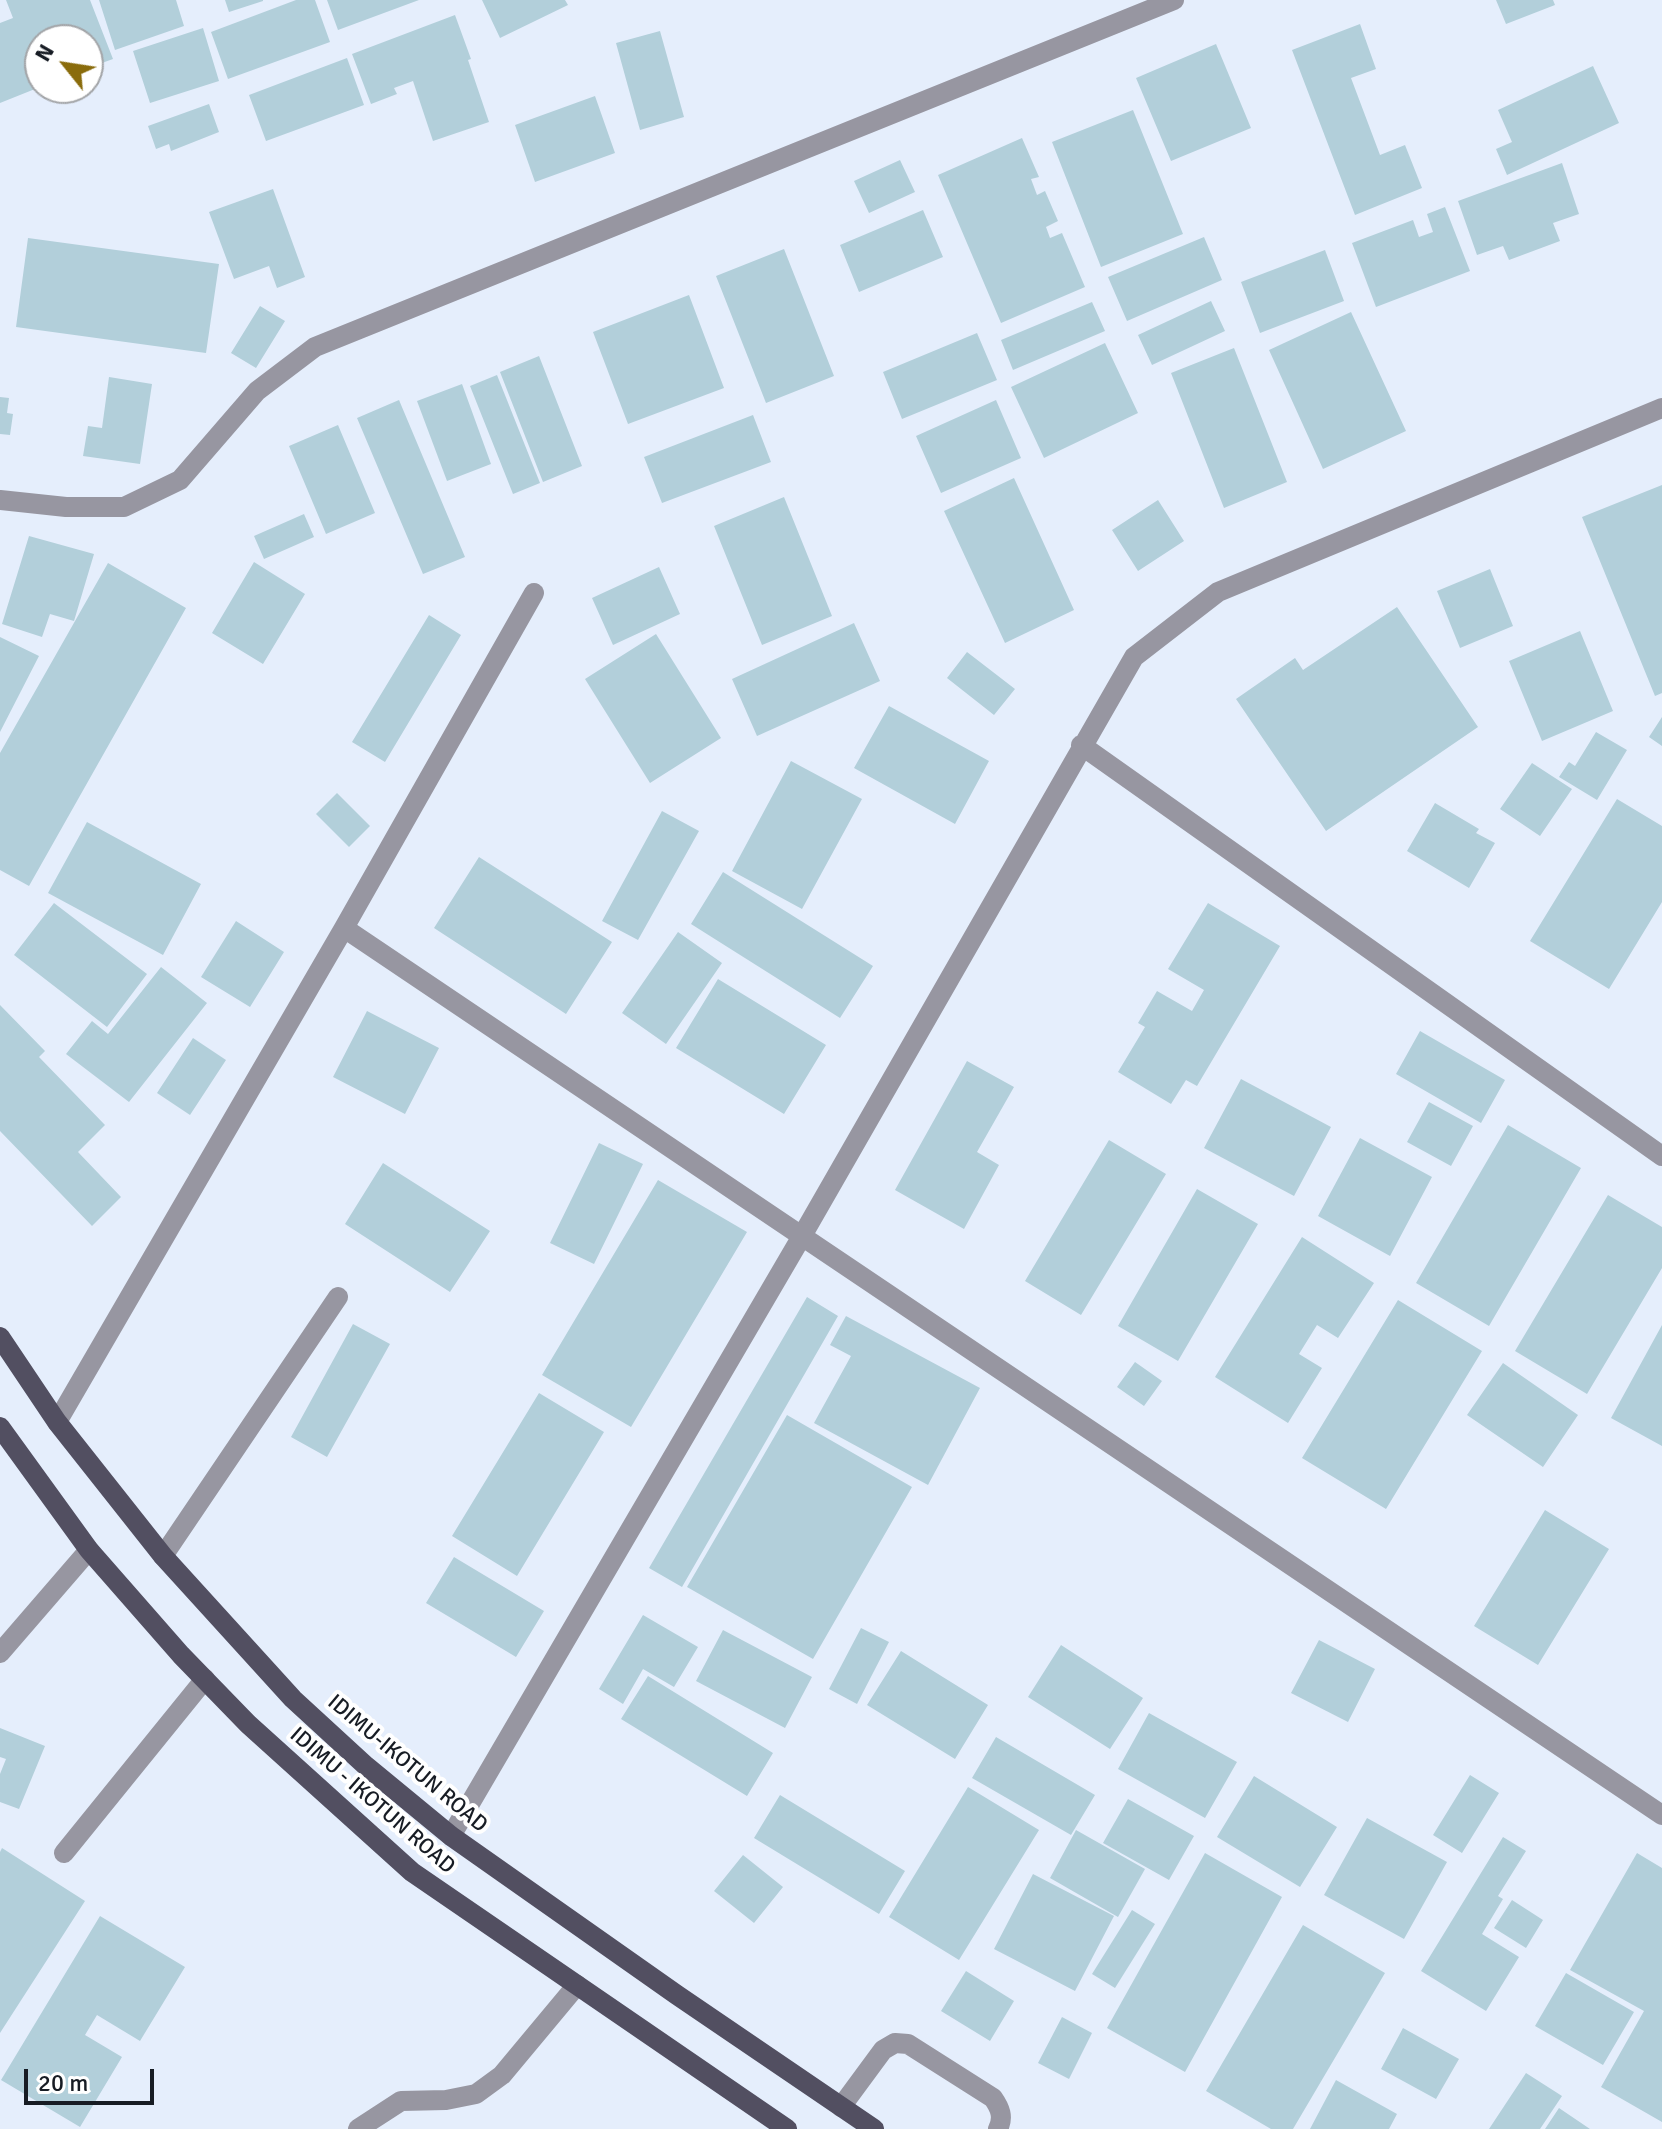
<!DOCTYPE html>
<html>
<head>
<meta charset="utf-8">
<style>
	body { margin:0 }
	#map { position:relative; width:1662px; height:2129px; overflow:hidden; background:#e5eefc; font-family:Signika,sans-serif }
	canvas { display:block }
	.north { position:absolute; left:24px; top:24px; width:80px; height:80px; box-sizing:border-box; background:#fff; border:2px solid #a2a4a7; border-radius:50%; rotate:300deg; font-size:22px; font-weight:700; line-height:32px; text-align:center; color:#171c24 }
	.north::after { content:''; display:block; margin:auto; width:28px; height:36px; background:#8a6c0c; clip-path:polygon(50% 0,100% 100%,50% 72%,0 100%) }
	.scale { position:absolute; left:24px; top:2069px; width:130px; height:36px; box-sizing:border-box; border:4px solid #171c24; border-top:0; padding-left:10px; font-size:24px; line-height:28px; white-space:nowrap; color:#171c24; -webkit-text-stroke:6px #fff; paint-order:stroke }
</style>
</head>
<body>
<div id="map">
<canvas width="1662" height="2129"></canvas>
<div class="north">N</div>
<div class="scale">20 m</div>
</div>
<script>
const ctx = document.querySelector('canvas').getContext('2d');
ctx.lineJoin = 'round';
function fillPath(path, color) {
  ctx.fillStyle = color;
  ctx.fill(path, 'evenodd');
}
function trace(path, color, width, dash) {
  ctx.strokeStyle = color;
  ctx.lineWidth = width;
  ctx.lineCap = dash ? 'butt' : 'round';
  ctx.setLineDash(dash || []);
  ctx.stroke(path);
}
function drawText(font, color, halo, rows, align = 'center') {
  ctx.font = font + ' Signika,sans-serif';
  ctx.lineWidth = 8;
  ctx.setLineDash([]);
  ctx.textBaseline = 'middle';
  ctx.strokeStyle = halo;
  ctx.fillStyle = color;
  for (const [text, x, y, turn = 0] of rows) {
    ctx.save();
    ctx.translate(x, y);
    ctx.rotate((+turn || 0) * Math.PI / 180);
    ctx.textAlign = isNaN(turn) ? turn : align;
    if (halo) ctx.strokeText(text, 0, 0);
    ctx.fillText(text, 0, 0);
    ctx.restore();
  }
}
fillPath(new Path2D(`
	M 6,0 L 90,0 L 113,59 L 88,68 L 88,40 L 40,40 L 40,87 L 0,103 L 0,23 L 13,18 Z
	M 99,0 L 176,0 L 184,26 L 115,50 Z
	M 225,0 L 263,0 L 263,1 L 229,12 Z
	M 296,0 L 315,0 L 330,42 L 228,79 L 211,32 Z
	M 327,0 L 419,0 L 338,30 Z
	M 482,0 L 565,0 L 568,5 L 500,38 Z
	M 1496,0 L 1553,0 L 1555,5 L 1506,24 Z
	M 455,15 L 471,59 L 468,60 L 489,122 L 433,141 L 413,81 L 394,88 L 397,94 L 371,104 L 352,54 Z
	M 1360,24 L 1376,69 L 1351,78 L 1380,155 L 1405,145 L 1422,188 L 1355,215 L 1292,50 Z
	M 203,28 L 219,81 L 150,103 L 133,51 Z
	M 660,31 L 684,117 L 640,130 L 616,43 Z
	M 1216,44 L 1251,128 L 1171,161 L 1136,78 Z
	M 347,58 L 364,105 L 266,141 L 249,95 Z
	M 1593,66 L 1619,123 L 1507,175 L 1496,149 L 1512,142 L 1498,110 Z
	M 595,96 L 615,153 L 535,182 L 515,125 Z
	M 209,104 L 219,132 L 171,151 L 169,144 L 156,149 L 148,126 Z
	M 1133,110 L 1183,234 L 1101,267 L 1052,142 Z
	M 1022,138 L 1039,177 L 1031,179 L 1037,195 L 1045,191 L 1058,221 L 1046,227 L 1050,238 L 1062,233 L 1085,287 L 1001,323 L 938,175 Z
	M 900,160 L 915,192 L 869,213 L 854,181 Z
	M 1562,163 L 1579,214 L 1553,223 L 1560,241 L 1509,260 L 1503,246 L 1477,255 L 1458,201 Z
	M 273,189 L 305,277 L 277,288 L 269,266 L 234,279 L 209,212 Z
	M 1445,207 L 1470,271 L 1376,307 L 1352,243 L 1413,220 L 1419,237 L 1433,232 L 1427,214 Z
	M 923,210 L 943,257 L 859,292 L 840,245 Z
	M 1204,237 L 1222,280 L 1127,321 L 1108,277 Z
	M 28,238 L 219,264 L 206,353 L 16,327 Z
	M 784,249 L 834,376 L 766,403 L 716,276 Z
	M 1325,250 L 1344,301 L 1260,333 L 1241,282 Z
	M 689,295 L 724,388 L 628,424 L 593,332 Z
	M 1211,301 L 1225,331 L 1152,365 L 1138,335 Z
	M 1092,302 L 1105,331 L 1013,370 L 1001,340 Z
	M 260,306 L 285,321 L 256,368 L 231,353 Z
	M 1351,312 L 1406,431 L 1323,469 L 1269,350 Z
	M 977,333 L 997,380 L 902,419 L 883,372 Z
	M 1105,343 L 1138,413 L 1044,458 L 1011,387 Z
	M 1234,348 L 1287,482 L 1224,508 L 1171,373 Z
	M 539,356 L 582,466 L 543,482 L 500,372 Z
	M 497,375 L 540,483 L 513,494 L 470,386 Z
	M 109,377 L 152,384 L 140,464 L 83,456 L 88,426 L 102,428 Z
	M 462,384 L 491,464 L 447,481 L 417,401 Z
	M 0,397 L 9,398 L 7,413 L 13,414 L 10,435 L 0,434 Z
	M 399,400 L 465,557 L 423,574 L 357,418 Z
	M 996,400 L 1021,458 L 941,493 L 916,436 Z
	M 753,415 L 771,462 L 662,503 L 644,457 Z
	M 338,425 L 375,513 L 326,534 L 289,446 Z
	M 1014,478 L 1074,610 L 1005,643 L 944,511 Z
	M 1662,485 L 1662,693 L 1655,696 L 1582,517 Z
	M 784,497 L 832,616 L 762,645 L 714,526 Z
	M 1158,500 L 1184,541 L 1138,571 L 1112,530 Z
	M 304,514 L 314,537 L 264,559 L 254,536 Z
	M 29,536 L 94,554 L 74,621 L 50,614 L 42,637 L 2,624 Z
	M 254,562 L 305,594 L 263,664 L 212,633 Z
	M 108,563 L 186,608 L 29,886 L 0,870 L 0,753 Z
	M 659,567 L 680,614 L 613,645 L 592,598 Z
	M 1490,569 L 1513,626 L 1460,648 L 1437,591 Z
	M 1397,607 L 1478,727 L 1326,831 L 1236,699 L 1295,658 L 1303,670 Z
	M 429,615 L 461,635 L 385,762 L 352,742 Z
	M 854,623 L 880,681 L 757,736 L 732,679 Z
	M 1580,631 L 1613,711 L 1542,741 L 1509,661 Z
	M 656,634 L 721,738 L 650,783 L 585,679 Z
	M 0,637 L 39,656 L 0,732 Z
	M 967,652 L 1015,689 L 994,715 L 947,678 Z
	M 889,706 L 989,761 L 955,824 L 854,768 Z
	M 1662,717 L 1662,746 L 1649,737 Z
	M 1596,732 L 1627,750 L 1597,800 L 1559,777 L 1569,762 L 1575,766 Z
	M 791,761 L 862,799 L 802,909 L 732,871 Z
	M 1532,763 L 1572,789 L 1540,836 L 1500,809 Z
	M 337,793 L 370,826 L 349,847 L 316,814 Z
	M 1617,799 L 1662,826 L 1662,902 L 1609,989 L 1530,941 Z
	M 1435,803 L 1479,829 L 1476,833 L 1495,843 L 1469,888 L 1407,851 Z
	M 662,811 L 699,831 L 638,940 L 602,921 Z
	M 87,822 L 201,884 L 163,955 L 48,893 Z
	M 479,857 L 612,942 L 566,1014 L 434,928 Z
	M 723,872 L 873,966 L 840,1018 L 691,924 Z
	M 54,903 L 147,974 L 107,1027 L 14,955 Z
	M 1208,903 L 1280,946 L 1197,1086 L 1186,1080 L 1171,1104 L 1118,1072 L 1145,1027 L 1138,1023 L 1157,991 L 1192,1011 L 1204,990 L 1168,969 Z
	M 236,921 L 284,952 L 250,1007 L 201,977 Z
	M 678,932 L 722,963 L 666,1044 L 622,1013 Z
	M 161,967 L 207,1003 L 129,1102 L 66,1054 L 92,1021 L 108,1034 Z
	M 718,979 L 826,1045 L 784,1114 L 676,1048 Z
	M 0,1005 L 45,1051 L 39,1057 L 105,1125 L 78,1152 L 121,1197 L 92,1226 L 0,1131 Z
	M 367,1011 L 439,1048 L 405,1114 L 333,1077 Z
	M 1420,1031 L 1505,1080 L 1481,1123 L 1396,1074 Z
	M 193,1038 L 226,1060 L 190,1115 L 157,1093 Z
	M 967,1061 L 1014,1087 L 977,1152 L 999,1165 L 964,1229 L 895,1190 Z
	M 1241,1079 L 1331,1127 L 1294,1196 L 1204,1148 Z
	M 1429,1102 L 1473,1126 L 1451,1166 L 1407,1142 Z
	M 1508,1125 L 1581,1168 L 1489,1326 L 1416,1283 Z
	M 1360,1138 L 1432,1177 L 1390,1256 L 1318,1216 Z
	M 1109,1140 L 1166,1174 L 1081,1315 L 1025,1281 Z
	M 599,1143 L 643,1164 L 594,1264 L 550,1243 Z
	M 383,1163 L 490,1231 L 450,1292 L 345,1224 Z
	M 658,1180 L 747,1232 L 631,1427 L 542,1375 Z
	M 1197,1189 L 1258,1224 L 1178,1361 L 1118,1326 Z
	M 1608,1195 L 1662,1227 L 1662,1268 L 1587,1394 L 1515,1351 Z
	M 1302,1237 L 1374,1283 L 1338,1338 L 1317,1325 L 1299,1354 L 1322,1368 L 1288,1423 L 1215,1377 Z
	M 807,1297 L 838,1316 L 682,1587 L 649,1568 Z
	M 1398,1300 L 1482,1351 L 1386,1509 L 1302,1458 Z
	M 846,1316 L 980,1388 L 928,1485 L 814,1423 L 851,1356 L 830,1345 Z
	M 353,1324 L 390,1344 L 327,1457 L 291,1437 Z
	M 1662,1325 L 1662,1446 L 1611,1418 Z
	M 1135,1362 L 1162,1381 L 1144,1406 L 1117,1387 Z
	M 1503,1363 L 1578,1415 L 1543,1467 L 1467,1415 Z
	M 539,1393 L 604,1432 L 517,1576 L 452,1536 Z
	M 787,1415 L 912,1487 L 813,1659 L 687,1587 Z
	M 1545,1510 L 1609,1549 L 1538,1665 L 1474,1626 Z
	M 454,1557 L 544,1611 L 516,1657 L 426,1603 Z
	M 643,1615 L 698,1647 L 674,1687 L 643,1669 L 623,1704 L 599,1689 Z
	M 861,1628 L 889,1642 L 857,1704 L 829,1689 Z
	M 723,1630 L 812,1677 L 785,1728 L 696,1681 Z
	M 1319,1640 L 1375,1669 L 1348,1722 L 1291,1693 Z
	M 1061,1645 L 1143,1698 L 1110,1749 L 1028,1697 Z
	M 901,1651 L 988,1705 L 955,1759 L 867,1705 Z
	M 648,1676 L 773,1753 L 747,1796 L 621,1719 Z
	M 1149,1713 L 1237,1762 L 1205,1818 L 1118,1769 Z
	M 0,1728 L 45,1746 L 19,1809 L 0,1802 L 0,1774 L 6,1759 L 0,1757 Z
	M 996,1737 L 1095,1795 L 1071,1835 L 972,1778 Z
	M 1470,1775 L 1499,1793 L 1462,1853 L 1433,1835 Z
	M 1254,1776 L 1337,1827 L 1300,1887 L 1217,1837 Z
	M 968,1787 L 1039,1830 L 959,1960 L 889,1917 Z
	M 780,1795 L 905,1871 L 879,1914 L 754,1838 Z
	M 1128,1799 L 1194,1836 L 1169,1880 L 1103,1843 Z
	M 1367,1818 L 1447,1862 L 1404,1939 L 1324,1895 Z
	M 1076,1830 L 1145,1869 L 1118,1917 L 1050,1878 Z
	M 1503,1837 L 1526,1851 L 1498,1896 L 1503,1899 L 1482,1934 L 1519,1957 L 1486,2011 L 1421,1971 Z
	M 2,1848 L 85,1901 L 0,2033 L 0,1852 Z
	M 1205,1853 L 1282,1897 L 1185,2072 L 1107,2028 Z
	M 1637,1853 L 1662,1868 L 1662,2122 L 1601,2087 L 1644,2011 L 1570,1970 Z
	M 743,1855 L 783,1887 L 754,1923 L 714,1891 Z
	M 1033,1874 L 1114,1916 L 1075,1991 L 994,1949 Z
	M 1512,1900 L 1543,1920 L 1526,1948 L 1494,1928 Z
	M 1132,1910 L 1155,1924 L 1115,1988 L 1092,1974 Z
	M 100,1916 L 185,1967 L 140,2041 L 97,2015 L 85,2035 L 122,2057 L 80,2127 L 1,2080 Z
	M 1303,1925 L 1385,1973 L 1293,2129 L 1271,2129 L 1206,2091 Z
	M 966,1971 L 1014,2001 L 990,2041 L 941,2011 Z
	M 1566,1973 L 1634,2012 L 1603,2065 L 1535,2026 Z
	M 1062,2017 L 1092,2033 L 1069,2079 L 1038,2063 Z
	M 1403,2028 L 1459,2059 L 1436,2099 L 1381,2069 Z
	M 1526,2073 L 1562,2096 L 1540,2129 L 1489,2129 Z
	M 1336,2080 L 1397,2114 L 1389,2129 L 1310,2129 Z
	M 1559,2108 L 1590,2129 L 1545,2129 Z`), '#b2cfda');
trace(new Path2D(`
	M 163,1556 L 338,1297
	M 64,1853 L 205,1679
	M 841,2107 L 883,2050 L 895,2043 L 908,2044 L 993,2098 C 1000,2108 1004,2117 998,2129
	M 358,2129 L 401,2101 L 446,2100 L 476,2094 L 502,2075 L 577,1985`), '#9796a1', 20);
trace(new Path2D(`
	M 0,500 L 66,507 L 124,507 L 180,480 L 257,391 L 315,347 L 1174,0
	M 1081,745 L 1662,1156
	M 344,928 L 1662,1815
	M 57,1422 L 344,928 L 534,593
	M 0,1653 L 89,1550
	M 451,1836 L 802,1236 L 1134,657 L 1218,592 L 1662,408`), '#9796a1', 20);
trace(new Path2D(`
	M 0,1337 L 57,1422 L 163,1556 L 293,1699 L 366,1766 L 451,1836 L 677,1995 L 874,2129
	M 0,1427 L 89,1550 L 181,1655 L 248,1724 L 412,1872 L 787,2129`), '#524f61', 20);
drawText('22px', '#171c24', '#fff', [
	["IDIMU-IKOTUN ROAD",407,1764,40],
	["IDIMU - IKOTUN ROAD",372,1801,41]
]);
</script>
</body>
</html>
